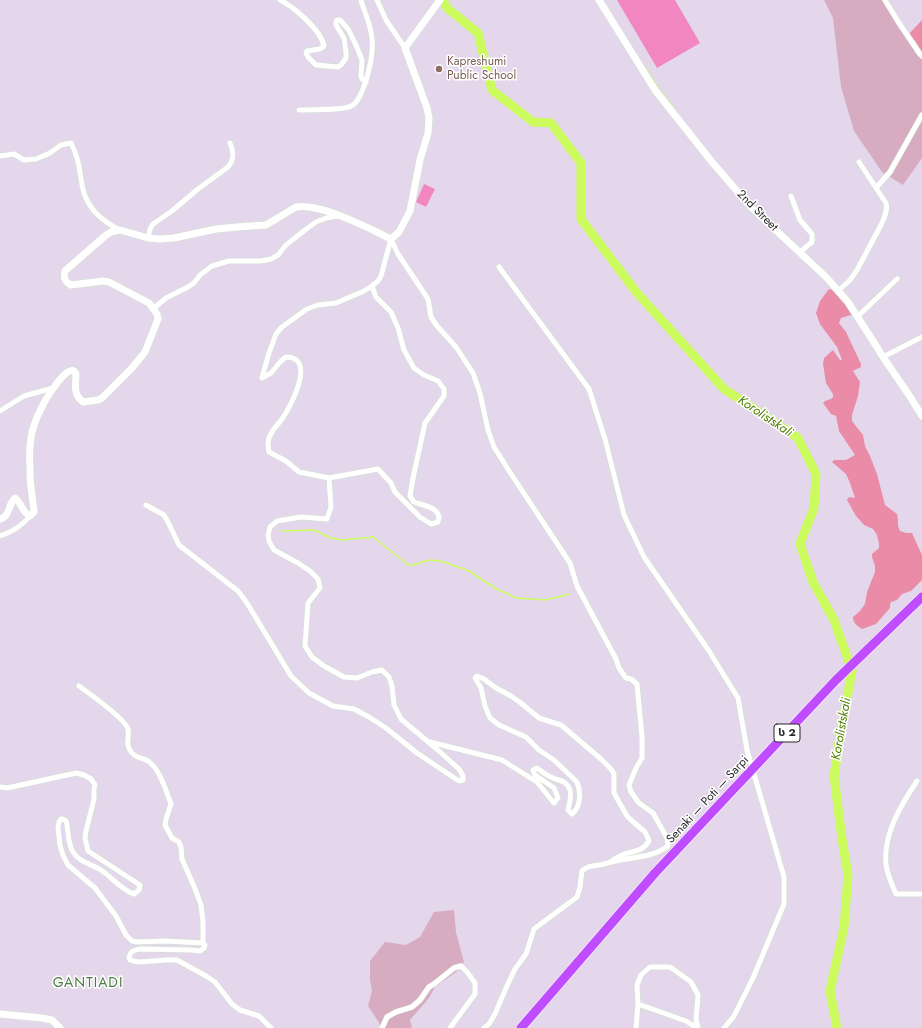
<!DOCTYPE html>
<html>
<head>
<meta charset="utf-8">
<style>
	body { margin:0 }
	canvas { display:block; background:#e4d7ec }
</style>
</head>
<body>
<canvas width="922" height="1028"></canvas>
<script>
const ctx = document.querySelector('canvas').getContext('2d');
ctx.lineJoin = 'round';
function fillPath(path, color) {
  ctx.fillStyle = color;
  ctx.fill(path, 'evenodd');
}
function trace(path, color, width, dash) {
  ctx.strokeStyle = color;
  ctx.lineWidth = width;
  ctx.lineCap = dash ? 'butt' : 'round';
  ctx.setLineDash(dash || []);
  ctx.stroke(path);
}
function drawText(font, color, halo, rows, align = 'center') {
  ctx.font = font + ' Jost,"Noto Sans Georgian",sans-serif';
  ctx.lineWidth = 3;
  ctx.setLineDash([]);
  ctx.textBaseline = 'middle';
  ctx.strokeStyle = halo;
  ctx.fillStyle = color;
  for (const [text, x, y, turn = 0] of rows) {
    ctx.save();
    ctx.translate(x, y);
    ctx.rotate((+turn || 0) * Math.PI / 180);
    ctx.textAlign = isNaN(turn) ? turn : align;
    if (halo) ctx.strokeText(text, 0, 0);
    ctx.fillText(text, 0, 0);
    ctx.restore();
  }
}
fillPath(new Path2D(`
	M 922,20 L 922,53 L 916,42 L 909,34 Z
	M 829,289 C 838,291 848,307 854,314 L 841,318 L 839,323 L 846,332 L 861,364 L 861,367 L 853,371 L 860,382 L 858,396 L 852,415 L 852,421 L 863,435 L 865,446 L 870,456 L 877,474 L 885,505 L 897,514 L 898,520 L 898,526 L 900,531 L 906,533 L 912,533 L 922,555 L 922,580 L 911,591 L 902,594 L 897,600 L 891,602 L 890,605 L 890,608 L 876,624 L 862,629 C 857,626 853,623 853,617 L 860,611 L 865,604 L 867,592 L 875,572 L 875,566 L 872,557 L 872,554 L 879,548 L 879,544 L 877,535 L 873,529 L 864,525 L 856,516 L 847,500 L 849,497 L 855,498 L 850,483 L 846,474 L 832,462 L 834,460 L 846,460 L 853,456 L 855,455 L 839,431 L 836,416 L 831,414 L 823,403 L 825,401 L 831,399 L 833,397 L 833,394 L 826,383 L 823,364 L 824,358 L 833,350 L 840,360 L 842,360 L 837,347 L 820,324 L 816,313 L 820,301 Z`), '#ea8ca8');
fillPath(new Path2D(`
	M 824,0 L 882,0 L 922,59 L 922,158 L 903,185 L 882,172 L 854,131 L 841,87 L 833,18 Z
	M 454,910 L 456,932 L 464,962 L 460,969 L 435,987 L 429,998 L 410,1020 L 412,1028 L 381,1028 L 378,1021 L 368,1006 L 372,991 L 370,980 L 370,961 L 385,942 L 406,945 L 420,937 L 434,912 Z`), '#d8acc0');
fillPath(new Path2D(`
	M 617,0 L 675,0 L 700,43 L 657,68 Z
	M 424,184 L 435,189 L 426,207 L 416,202 Z`), '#f286c0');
trace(new Path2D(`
	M 645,67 L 658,88 L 674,108
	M 281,531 L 314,530 L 331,538 L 342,540 L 373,537 L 407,564 L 413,565 L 429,560 L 441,561 L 469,571 L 495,588 L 516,598 L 546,600 L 569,594`), '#cbfb5c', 1.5);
trace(new Path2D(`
	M 443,0 L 447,8 L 478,33 L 492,90 L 533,122 L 551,123 L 581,163 L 581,219 L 637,293 L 724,389 L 798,438 L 816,474 L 814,508 L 800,544 L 813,582 L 834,620 L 852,671 L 840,736 L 834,776 L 842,839 L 848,875 L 844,927 L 830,991 L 837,1028`), '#cbfb5c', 9);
const minor = new Path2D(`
	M 280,0 C 294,7 321,30 324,46 L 320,49 L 307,51 L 306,53 L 308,57 L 316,65 L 338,67 L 341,65 L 346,58 L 346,52 L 344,38 L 336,25 L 336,22 L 337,20 L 340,20 L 348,29 L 356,45 L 362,60 L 361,77 L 362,79 L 366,82
	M 377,0 L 386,20 L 405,48
	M 885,0 L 899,23 L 920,54 L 922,56
	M 299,110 C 311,109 342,111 351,106 C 358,103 360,95 363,89 C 369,74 375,49 371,32 C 369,21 364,11 361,0
	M 0,156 L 14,154 L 24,160 L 36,159 L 50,153 L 61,145 L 71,143 C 76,153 79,163 80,173 C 82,182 82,191 86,198 C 92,212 106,223 120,230
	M 876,188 L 890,172 L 922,115
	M 791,196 L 800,220 L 812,234 L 812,242 L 800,252
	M 148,238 L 150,229 L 153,224 L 172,211 L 198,189 L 228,167 C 234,160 234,151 230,143
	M 391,239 L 398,254 L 428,299 L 431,317 L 437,326 L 456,347 L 473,373 L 480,393 L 488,430 L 494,447 L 513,477 L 570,563 L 577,586 L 616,659 L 619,668 L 626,678 L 631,679 L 637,684 L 642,737 L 642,758 L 636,768 L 629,785 L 631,792 L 639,803 L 653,813 L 667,838 L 668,846 C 653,858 630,857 611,862 C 607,863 603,865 599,865 C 590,867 589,865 582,871 L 580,887 L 577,897 L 534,929 L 526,954 L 515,969 L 506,988 L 495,1014 L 489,1024 L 484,1028
	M 499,267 L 589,389 L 605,439 L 624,515 L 644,557 L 709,651 L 738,698 L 747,750 L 784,877 L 784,904 L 753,978 L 734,1016 L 724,1028
	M 838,291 L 850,280 L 857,270 L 881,225 C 884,218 888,211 886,203 L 859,162
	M 153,309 L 166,298 L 188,287 L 194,283 L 200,275 L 212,266 L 229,261 L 261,261 L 271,259 L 278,255 L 286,245 L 305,230 L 316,222 L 326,218 L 338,216
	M 857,317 L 897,279
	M 883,357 L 922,337
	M 262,378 L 271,373 L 281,361 L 286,357 C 317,357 291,406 282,419 C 279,424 273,428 271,434 C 267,440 268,445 269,452 L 286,461 L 299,472 L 329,478 L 378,469 L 391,483 L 395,492 L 420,517 L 431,524 L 438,522 L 439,517 C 436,506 424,506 414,502 L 410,496 L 413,478 L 425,423 L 444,396 L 444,389 L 438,381 L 424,375 L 414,368 L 404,350 L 398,328 L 391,312 L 376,297 L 372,286
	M 262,378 L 269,353 L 276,334 L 282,327 L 307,309 L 318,305 L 336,303 L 364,291 L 372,286 L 378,281 L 381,276 L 391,239
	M 0,411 L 24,396 L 53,388
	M 146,505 L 164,515 L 168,522 L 179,545 L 238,591 L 247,603 L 291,676 L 309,693 L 333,706 L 354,709 L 369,717 L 386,728 L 417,753 L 459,781 L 463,780 L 463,776 L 459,769 L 439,751 L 401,719 L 394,705 L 392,686 L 389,677 L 382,670 L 372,672 L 357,678 L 344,677 L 324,666 L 312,657 L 305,646 L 308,603 L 320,588 L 318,579 L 310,571 L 298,563 L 274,550 L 269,541 L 268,535 L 270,527 L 277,521 L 301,517 L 327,519 L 331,507 L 329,478
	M 0,536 C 12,532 22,526 30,516
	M 79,686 C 89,693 125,719 128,729 C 130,738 124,743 132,753 C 136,758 143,758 148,761 C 160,769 166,791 171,804 L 166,819 L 165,825 L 172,838 L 179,842 L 181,847 L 182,859 L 196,891 L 201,905 L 203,921 L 203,943
	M 430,742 L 502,760 L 537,782 L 554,803 L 558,798 L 554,788 L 535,775 L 533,770 L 537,768 C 542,772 548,776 553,778 C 557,780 562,780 565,783 C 574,790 570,801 568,810 L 572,814 C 581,807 581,792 577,782 L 554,760 L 539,750 L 526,737 L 499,725 L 490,718 L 485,706 L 481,688 L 475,678 L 477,676 L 484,679 L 496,688 L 511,696 L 521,703 L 539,718 L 561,725 L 601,759 L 610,768 L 613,772 L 614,775 L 614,793 L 627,816 L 630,819 L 645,832 L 647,836 L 649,841 C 643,851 635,851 625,854 C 621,855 617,858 613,860
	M 917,781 C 901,805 883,834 886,864 C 887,874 892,885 896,894 L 922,894
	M 0,787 L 7,788 L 67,775 L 77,773 L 84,775 L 91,779 L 95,785 L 94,789 L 94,799 L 86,831 L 85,838 L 88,851 L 140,885 L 139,890 L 134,894 C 121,890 113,878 101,870 C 91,864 79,862 73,852 C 67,842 69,831 66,821 L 63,819 L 61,819 L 59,822 L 58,828 L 60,846 L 63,855 L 68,865 L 95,888 L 116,916 L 126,935 L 132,941 L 137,942 L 164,941 L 203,943 L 205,945 L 204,948 L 200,951 L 191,950 L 140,949 C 134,950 130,951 129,958 L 130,960 L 138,962 L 167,960 L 177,960 L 206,976 L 215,982 L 232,1004 L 240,1010 L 259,1016 L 271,1028
	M 638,1004 L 686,1021 L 697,1028
	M 382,1028 L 387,1017 L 396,1012 L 412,1007 L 420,1000 L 429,987 L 434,984 L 454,968 L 461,966 L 468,973 L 475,983 L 475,994 L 450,1028
	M 636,1028 L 638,1004 L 637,985 L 641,975 L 650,967 L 670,967 L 691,982 L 698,995 L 696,1020 L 698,1028`);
const tertiary = new Path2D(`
	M 599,0 L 655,90 L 712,162 L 750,206 L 827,278 L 848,302 L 875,344 L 883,357 L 909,395 L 922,416
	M 0,519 C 10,517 8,504 15,498 C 22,503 22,513 30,516 L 34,512 C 34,506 32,500 32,494 C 30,485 30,475 30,466 C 29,457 30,441 32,432 C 34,425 37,416 41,409 C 44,402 65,366 74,371 C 80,375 69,392 83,402 L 98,400 L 102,398 L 132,368 L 145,352 L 158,319 L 157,314 L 149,303 L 109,282 L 103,281 L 71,285 C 65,282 63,278 65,271 L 105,236 L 111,232 L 120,230 L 148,238 L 160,239 L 174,238 L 216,229 L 237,227 L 266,225 L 296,207 C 320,203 369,228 391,239 L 399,232 L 410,211 L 420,160 L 428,133 L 429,118 L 427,108 L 405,48 L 440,0
	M 0,1014 L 42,1018 L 52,1020 L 60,1028`);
const trunk = new Path2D(`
	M 521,1028 L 655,873`);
trace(minor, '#cfe3cc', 6);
trace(tertiary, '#cfe3cc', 8);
trace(trunk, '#fff', 10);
trace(minor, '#fff', 5);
trace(tertiary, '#fff', 7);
trace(trunk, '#bf4cff', 9);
const trunkBridge = new Path2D(`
	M 655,873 L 836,680 L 922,597`);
trace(trunkBridge, '#fff', 10, []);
trace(trunkBridge, '#bf4cff', 9);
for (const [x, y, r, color] of [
	[439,69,4,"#8d6e63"]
]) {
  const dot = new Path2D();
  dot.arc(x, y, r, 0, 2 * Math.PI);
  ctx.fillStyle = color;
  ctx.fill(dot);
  trace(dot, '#fff', 1.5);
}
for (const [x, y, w] of [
	[787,733,26]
]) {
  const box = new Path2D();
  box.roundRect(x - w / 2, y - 9, w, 18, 3);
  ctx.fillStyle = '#fff';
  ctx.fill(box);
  trace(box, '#272727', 1);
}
drawText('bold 11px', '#272727', null, [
	["ს 2",787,733]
]);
drawText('12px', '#785e54', '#fff', [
	["Kapreshumi",447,62],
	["Public School",447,76]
], 'left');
drawText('12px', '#272727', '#fff', [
	["2nd Street",757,211,45],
	["Senaki — Poti — Sarpi",708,800,-47]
]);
drawText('italic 13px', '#4f7e04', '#fff', [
	["Korolistskali",765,417,34],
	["Korolistskali",842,729,-80]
]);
ctx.letterSpacing = '1px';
drawText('14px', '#4b7c43', '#fff', [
	["GANTIADI",88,984]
]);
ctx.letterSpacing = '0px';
</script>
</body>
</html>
